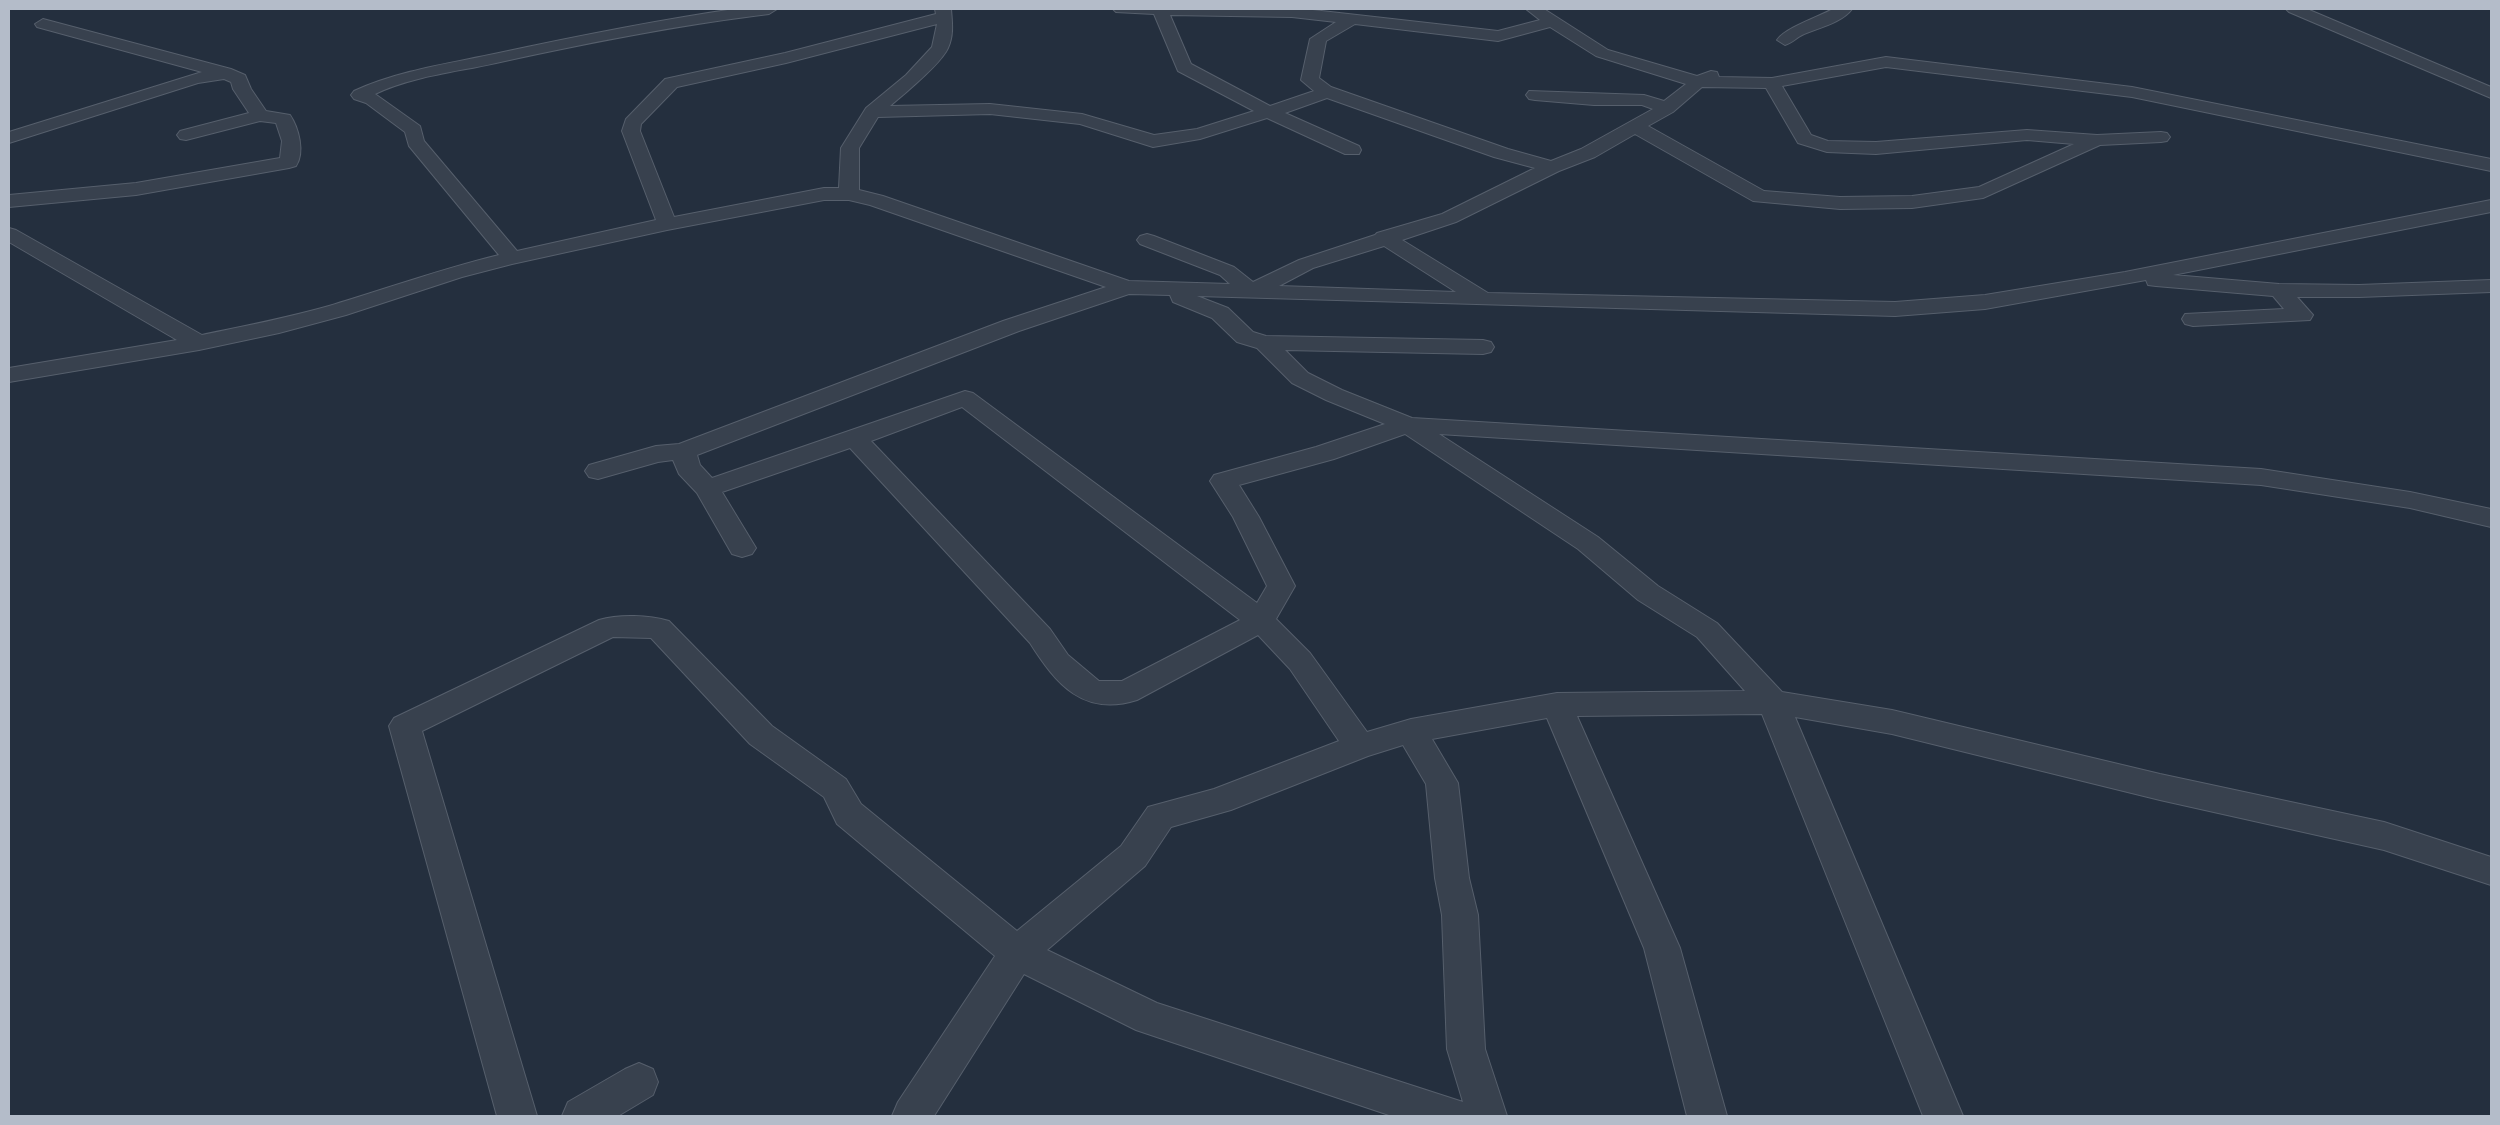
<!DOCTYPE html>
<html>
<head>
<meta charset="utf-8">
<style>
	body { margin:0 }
	#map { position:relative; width:2500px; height:1125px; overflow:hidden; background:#242f3e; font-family:"Golos Text",sans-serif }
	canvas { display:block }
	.frame { position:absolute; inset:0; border:10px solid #b4bcc9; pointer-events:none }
</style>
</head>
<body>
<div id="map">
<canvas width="2500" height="1125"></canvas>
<div class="frame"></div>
</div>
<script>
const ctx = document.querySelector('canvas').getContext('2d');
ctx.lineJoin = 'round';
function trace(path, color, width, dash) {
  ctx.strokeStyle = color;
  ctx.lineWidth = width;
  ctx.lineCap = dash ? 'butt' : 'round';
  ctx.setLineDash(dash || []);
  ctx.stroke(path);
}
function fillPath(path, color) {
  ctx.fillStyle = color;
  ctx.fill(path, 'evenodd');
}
const minor = new Path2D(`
	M 734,9 L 777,9 L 769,14 C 677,25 587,43 496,63 C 456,72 413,76 375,94 L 420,126 L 424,141 L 517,251 L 656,220 L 622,131 L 626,119 L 665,79 L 785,53 L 936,14 L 935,9 L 951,9 C 952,22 954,35 948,48 C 941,64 904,94 890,106 L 990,104 L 1082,114 L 1154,135 L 1197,129 L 1254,111 L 1178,71 L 1154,14 L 1116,12 L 1113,9 L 1304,9 L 1498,31 L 1540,20 L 1526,9 L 1544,9 L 1608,50 L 1697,76 L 1711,71 L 1717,72 L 1719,77 L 1772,78 L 1886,57 L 2132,87 L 2491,159 L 2491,171 L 2132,97 L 1886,67 L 1782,86 L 1811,135 L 1828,141 L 1876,142 L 2027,130 L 2097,135 L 2161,132 L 2167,133 L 2170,137 L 2167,141 L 2161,142 L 2100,145 L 1983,198 L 1912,208 L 1840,209 L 1753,201 L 1635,134 L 1595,157 L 1559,171 L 1456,222 L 1402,240 L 1488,293 L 1895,302 L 1985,295 L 2125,272 L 2491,200 L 2491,212 L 2173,275 L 2279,284 L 2359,285 L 2491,280 L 2491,292 L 2359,297 L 2297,297 L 2313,315 L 2310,320 L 2193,326 L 2185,324 L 2182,319 L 2185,314 L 2284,309 L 2273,296 L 2156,286 L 2148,285 L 2146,280 L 1985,309 L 1895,316 L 1197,296 L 1228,308 L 1253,332 L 1266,336 L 1483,340 L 1491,342 L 1494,347 L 1491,352 L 1483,354 L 1285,350 L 1308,373 L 1342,390 L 1412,418 L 2261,469 L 2410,492 L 2491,509 L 2491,527 L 2410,508 L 2261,485 L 1439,434 L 1598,537 L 1658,586 L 1717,623 L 1782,692 L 1892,710 L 2160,774 L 2384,822 L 2491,857 L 2491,885 L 2384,850 L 2160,800 L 1892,734 L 1795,717 L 1963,1116 L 1923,1116 L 1762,714 L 1577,716 L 1680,948 L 1727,1116 L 1687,1116 L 1644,948 L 1547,718 L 1432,739 L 1458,783 L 1469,878 L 1478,915 L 1485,1049 L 1507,1116 L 1392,1116 L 1136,1030 L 1024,974 L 934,1116 L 892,1116 L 898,1102 L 995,956 L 837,824 L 824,797 L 750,744 L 651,638 L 613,637 L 422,731 L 537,1116 L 497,1116 L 389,726 L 394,718 L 599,620 C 619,614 649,615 669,621 L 772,726 L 846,779 L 861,804 L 1017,931 L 1121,846 L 1148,807 L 1214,789 L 1339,741 L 1290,669 L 1258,635 L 1137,700 C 1083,717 1056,684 1030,643 L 850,448 L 722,492 L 756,548 L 752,554 L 742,557 L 732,554 L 697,493 L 679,474 L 673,460 L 658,462 L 598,479 L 589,477 L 585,471 L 589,465 L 656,446 L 679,444 L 1003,321 L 1106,287 L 870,205 L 849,200 L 824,200 L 667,230 L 512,264 L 462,277 L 346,315 L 279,333 L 199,350 L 9,382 L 9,368 L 177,340 L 9,242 L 9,228 L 16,230 L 202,335 C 245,326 287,318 329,306 C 386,289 441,269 499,255 L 409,146 L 405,132 L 366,103 L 354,99 L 351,95 L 354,91 C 398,71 446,64 494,54 C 573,37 653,21 734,9 ZM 1170,15 L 1292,17 L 1336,22 L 1310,39 L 1301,80 L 1314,91 L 1270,106 L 1191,64 ZM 937,24 L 932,47 L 906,75 L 866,108 L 841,148 L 839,188 L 824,188 L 674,217 L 640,131 L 641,124 L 677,87 L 786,63 ZM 1355,24 L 1498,41 L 1550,27 L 1596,56 L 1686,84 L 1664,101 L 1644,95 L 1529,91 L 1526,95 L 1529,99 L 1535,100 L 1594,105 L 1642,105 L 1653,109 L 1581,149 L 1551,161 L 1508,149 L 1331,87 L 1319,78 L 1326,41 ZM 1702,87 L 1766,88 L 1798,143 L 1827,152 L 1876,154 L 2027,140 L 2074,144 L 1979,187 L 1912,196 L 1840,197 L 1764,191 L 1648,126 L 1673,112 ZM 1327,98 L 1494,157 L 1535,168 L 1442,214 L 1377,233 L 1375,235 L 1299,260 L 1253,282 L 1234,267 L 1154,236 L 1147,234 L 1140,236 L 1137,240 L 1140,244 L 1220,275 L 1230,284 L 1129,281 L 883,196 L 859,190 L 859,148 L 878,117 L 990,114 L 1080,124 L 1153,147 L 1200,139 L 1267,118 L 1345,154 L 1359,154 L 1361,150 L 1359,146 L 1285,113 ZM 1384,246 L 1456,292 L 1279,286 L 1313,268 ZM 1129,294 L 1170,295 L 1173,302 L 1212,318 L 1237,342 L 1257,348 L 1292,383 L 1326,400 L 1385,424 L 1316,447 L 1214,475 L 1210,481 L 1233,517 L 1267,586 L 1257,603 L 973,393 L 965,391 L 712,478 L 700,465 L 697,455 L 1019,331 ZM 962,407 L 1240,620 L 1122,681 L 1099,681 L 1068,655 L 1050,629 L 871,441 ZM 1405,434 L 1578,549 L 1638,600 L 1697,637 L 1745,691 L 1557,693 L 1411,719 L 1367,732 L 1310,653 L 1276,619 L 1295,586 L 1259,517 L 1239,485 L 1334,459 ZM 1403,745 L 1426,784 L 1435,878 L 1442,915 L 1447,1049 L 1463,1102 L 1157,1003 L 1047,950 L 1145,866 L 1171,827 L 1231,810 L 1368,756 Z
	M 1833,9 L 1852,9 C 1842,23 1817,28 1802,35 C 1796,38 1792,43 1785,45 L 1777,40 C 1785,28 1818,17 1833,9 Z
	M 2286,9 L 2307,9 L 2491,87 L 2491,98 L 2289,12 Z
	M 43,19 L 231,69 L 245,75 L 251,89 L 266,111 L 290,115 C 299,128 305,153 296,166 L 289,168 L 136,195 L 9,207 L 9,195 L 136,183 L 280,158 L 282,141 L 276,123 L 260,121 L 186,140 L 180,139 L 177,135 L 180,131 L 249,113 L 233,89 L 231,82 L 224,79 L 198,83 L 9,143 L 9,132 L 202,72 L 37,27 L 35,24 Z
	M 639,1063 L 653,1069 L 658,1082 L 653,1095 L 618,1116 L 562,1116 L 568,1102 L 625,1069 Z`);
trace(minor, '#565f6c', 2);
fillPath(minor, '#38414e');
</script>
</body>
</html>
